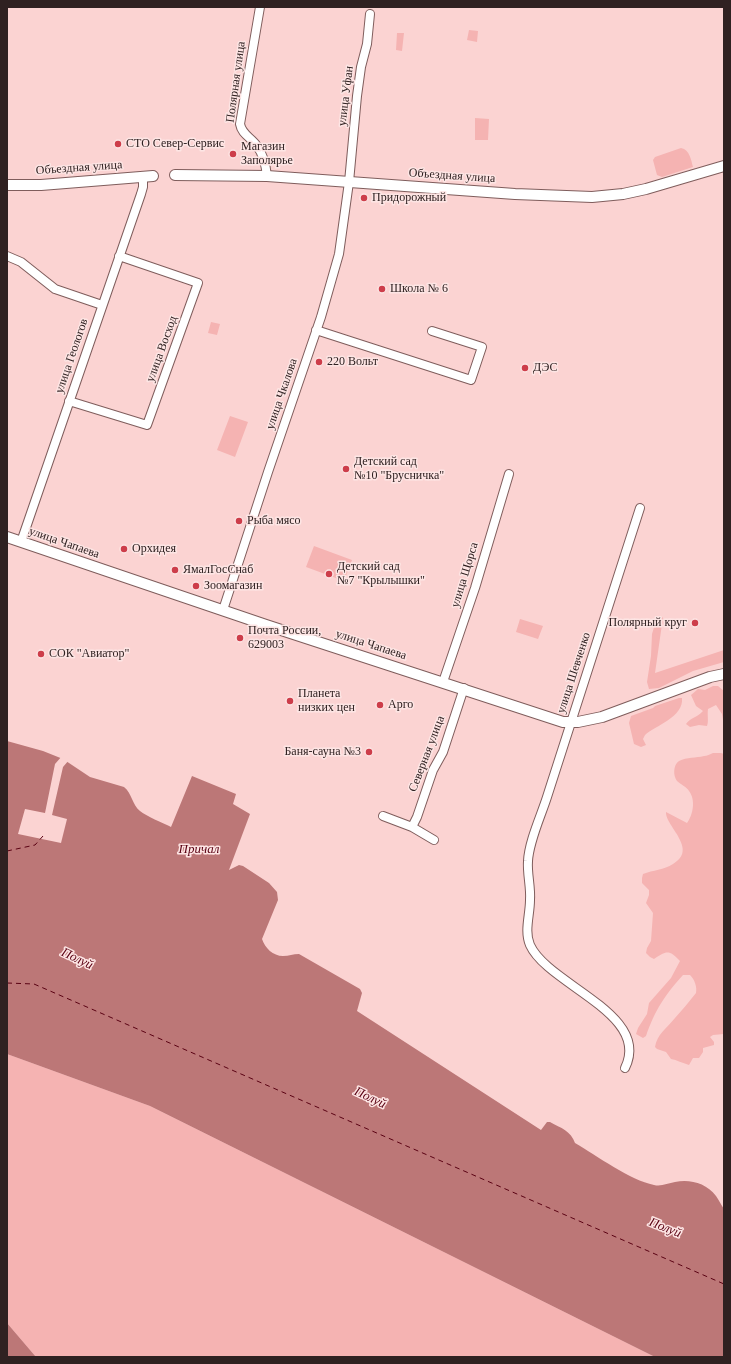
<!DOCTYPE html>
<html>
<head>
<meta charset="utf-8">
<style>
	body { margin:0 }
	#map { position:relative; width:731px; height:1364px; overflow:hidden; background:#fbd3d2; font-family:"Times New Roman",serif }
	canvas { display:block }
	.frame { position:absolute; inset:0; border:8px solid #2f2121; pointer-events:none }
</style>
</head>
<body>
<div id="map">
<canvas width="731" height="1364"></canvas>
<div class="frame"></div>
</div>
<script>
const ctx = document.querySelector('canvas').getContext('2d');
ctx.lineJoin = 'round';
function fillPath(path, color) {
  ctx.fillStyle = color;
  ctx.fill(path, 'evenodd');
}
function trace(path, color, width, dash) {
  ctx.strokeStyle = color;
  ctx.lineWidth = width;
  ctx.lineCap = dash ? 'butt' : 'round';
  ctx.setLineDash(dash || []);
  ctx.stroke(path);
}
function drawText(font, color, halo, rows, align = 'center') {
  ctx.font = font + ' "Times New Roman",serif';
  ctx.lineWidth = 3;
  ctx.setLineDash([]);
  ctx.textBaseline = 'middle';
  ctx.strokeStyle = halo;
  ctx.fillStyle = color;
  for (const [text, x, y, turn = 0] of rows) {
    ctx.save();
    ctx.translate(x, y);
    ctx.rotate((+turn || 0) * Math.PI / 180);
    ctx.textAlign = isNaN(turn) ? turn : align;
    if (halo) ctx.strokeText(text, 0, 0);
    ctx.fillText(text, 0, 0);
    ctx.restore();
  }
}
fillPath(new Path2D(`
	M 469,30 L 478,31 L 477,42 L 467,40 Z
	M 397,33 L 404,33 L 402,51 L 396,50 Z
	M 475,118 L 489,119 L 488,140 L 475,140 Z
	M 681,148 C 690,150 691,160 693,167 L 662,177 L 657,175 L 653,160 L 655,157 Z
	M 211,322 L 220,324 L 217,335 L 208,333 Z
	M 230,416 L 248,422 L 235,457 L 217,450 Z
	M 314,546 L 352,560 L 344,581 L 306,567 Z
	M 663,617 L 655,673 L 724,650 L 724,662 L 693,671 L 659,688 L 649,689 L 647,682 L 651,656 L 652,634 L 655,624 Z
	M 520,619 L 543,626 L 538,639 L 516,632 Z
	M 713,686 L 718,686 L 724,691 L 724,726 L 722,714 L 716,705 L 708,709 C 707,715 709,721 707,726 L 699,725 L 690,727 L 686,724 C 690,718 698,717 703,711 L 696,706 L 691,695 L 698,689 L 705,690 Z
	M 679,698 L 682,698 C 684,717 655,726 645,735 L 643,739 L 646,745 L 641,747 L 634,744 L 629,723 L 631,716 L 653,708 L 655,706 Z
	M 713,753 L 721,753 L 724,754 L 724,1034 L 713,1035 L 710,1037 L 714,1042 L 714,1045 L 703,1048 L 703,1052 L 699,1058 L 693,1058 L 689,1065 C 682,1063 677,1060 671,1059 L 666,1052 L 657,1049 L 655,1047 C 657,1034 667,1028 675,1018 C 682,1010 689,1002 696,993 C 697,987 695,980 690,975 L 683,975 C 665,995 655,1010 646,1036 L 643,1038 L 636,1034 L 638,1028 L 647,1014 L 649,1003 L 671,978 L 680,961 C 669,949 666,951 654,959 L 650,957 L 646,953 L 647,948 L 651,941 L 653,913 L 646,903 L 649,895 L 649,890 L 642,883 L 642,878 L 643,874 C 653,870 664,870 673,864 C 699,849 665,826 666,812 L 687,823 C 693,815 696,800 689,791 C 686,786 681,785 677,781 C 673,776 673,765 679,761 C 687,757 696,758 704,756 C 707,756 710,754 713,753 Z
	M 7,1054 L 150,1106 L 655,1357 L 36,1357 L 7,1323 Z`), '#f5b3b2');
fillPath(new Path2D(`
	M 7,741 L 43,751 L 63,759 L 90,777 L 124,787 C 132,793 132,805 140,811 C 146,816 163,823 171,827 L 192,776 L 236,794 L 233,804 L 250,814 L 229,870 L 239,865 L 243,866 L 269,883 L 277,892 L 278,900 L 262,939 C 265,948 273,956 283,956 C 289,956 293,954 299,954 L 360,989 L 362,993 L 357,1011 L 541,1130 L 547,1122 L 550,1122 C 561,1128 571,1131 575,1143 C 597,1156 630,1180 654,1185 C 661,1187 668,1183 675,1182 C 690,1179 706,1183 716,1196 C 719,1200 721,1205 724,1209 L 724,1357 L 655,1357 L 150,1106 L 7,1054 Z
	M 7,1323 L 36,1357 L 7,1357 Z`), '#bc7777');
fillPath(new Path2D(`
	M 62,756 L 69,760 L 63,767 L 52,815 L 67,819 L 61,843 L 18,834 L 25,809 L 45,813 L 55,764 Z`), '#fbd3d2');
trace(new Path2D(`
	M 7,851 L 35,845 L 43,836
	M 7,983 L 34,984 L 724,1284`), '#5a0213', 1, [5, 4]);
const minor = new Path2D(`
	M 260,7 L 240,124 C 242,135 251,137 257,146 C 263,154 266,167 267,176
	M 7,256 L 21,262 L 55,289 L 102,305
	M 316,330 L 471,380 L 482,347 L 432,331
	M 69,401 L 147,425 L 198,283 L 119,256
	M 21,542 L 141,194 L 143,187 L 143,177
	M 223,610 L 268,472 L 321,317 L 339,254 L 349,182 L 357,96 L 361,67 L 367,44 L 370,14
	M 443,682 L 475,588 L 509,474
	M 383,816 L 412,827 L 434,840
	M 412,827 L 417,817 L 433,770 L 443,752 L 464,688
	M 625,1068 C 652,1014 548,985 530,945 C 524,931 530,915 530,900 C 531,887 527,874 528,861 C 529,841 541,816 547,797 L 640,508`);
const major = new Path2D(`
	M 175,175 L 267,176 L 515,194 L 592,197 L 623,194 L 646,189 L 724,166
	M 7,185 L 41,185 L 153,176
	M 7,537 L 266,625 L 563,722 L 578,722 L 602,717 L 710,677 L 724,674`);
trace(minor, '#7f5d5c', 10);
trace(major, '#7f5d5c', 12);
trace(minor, '#fff', 8);
trace(major, '#fff', 10);
for (const [x, y, r, color] of [
	[118,144,4,"#cd3d4a"],
	[233,154,4,"#cd3d4a"],
	[364,198,4,"#cd3d4a"],
	[382,289,4,"#cd3d4a"],
	[319,362,4,"#cd3d4a"],
	[525,368,4,"#cd3d4a"],
	[346,469,4,"#cd3d4a"],
	[239,521,4,"#cd3d4a"],
	[124,549,4,"#cd3d4a"],
	[175,570,4,"#cd3d4a"],
	[329,574,4,"#cd3d4a"],
	[196,586,4,"#cd3d4a"],
	[695,623,4,"#cd3d4a"],
	[240,638,4,"#cd3d4a"],
	[41,654,4,"#cd3d4a"],
	[290,701,4,"#cd3d4a"],
	[380,705,4,"#cd3d4a"],
	[369,752,4,"#cd3d4a"]
]) {
  const dot = new Path2D();
  dot.arc(x, y, r, 0, 2 * Math.PI);
  ctx.fillStyle = color;
  ctx.fill(dot);
  trace(dot, '#fde5e4', 1.5);
}
drawText('12px', '#2f2121', '#fde5e4', [
	["Полярная улица",236,82,-82],
	["улица Уфан",346,96,-83],
	["Объездная улица",79,168,-4],
	["Объездная улица",452,176,4],
	["улица Восход",162,349,-70],
	["улица Геологов",72,356,-71],
	["улица Чкалова",282,394,-71],
	["улица Чапаева",64,543,19],
	["улица Щорса",465,575,-73],
	["улица Чапаева",371,645,18],
	["улица Шевченко",574,673,-72],
	["Северная улица",427,754,-69]
]);
drawText('12px', '#2f2121', '#fde5e4', [
	["СТО Север-Сервис",126,144],
	["Магазин",241,147],
	["Заполярье",241,161],
	["Придорожный",372,198],
	["Школа № 6",390,289],
	["220 Вольт",327,362],
	["ДЭС",533,368],
	["Детский сад",354,462],
	["№10 \"Брусничка\"",354,476],
	["Рыба мясо",247,521],
	["Орхидея",132,549],
	["Детский сад",337,567],
	["№7 \"Крылышки\"",337,581],
	["ЯмалГосСнаб",183,570],
	["Зоомагазин",204,586],
	["Полярный круг",687,623,"right"],
	["Почта России,",248,631],
	["629003",248,645],
	["СОК \"Авиатор\"",49,654],
	["Планета",298,694],
	["низких цен",298,708],
	["Арго",388,705],
	["Баня-сауна №3",361,752,"right"]
], 'left');
drawText('italic 13px', '#5a0213', '#fde5e4', [
	["Причал",199,850],
	["Полуй",77,959,25],
	["Полуй",370,1098,25],
	["Полуй",665,1228,22]
]);
</script>
</body>
</html>
